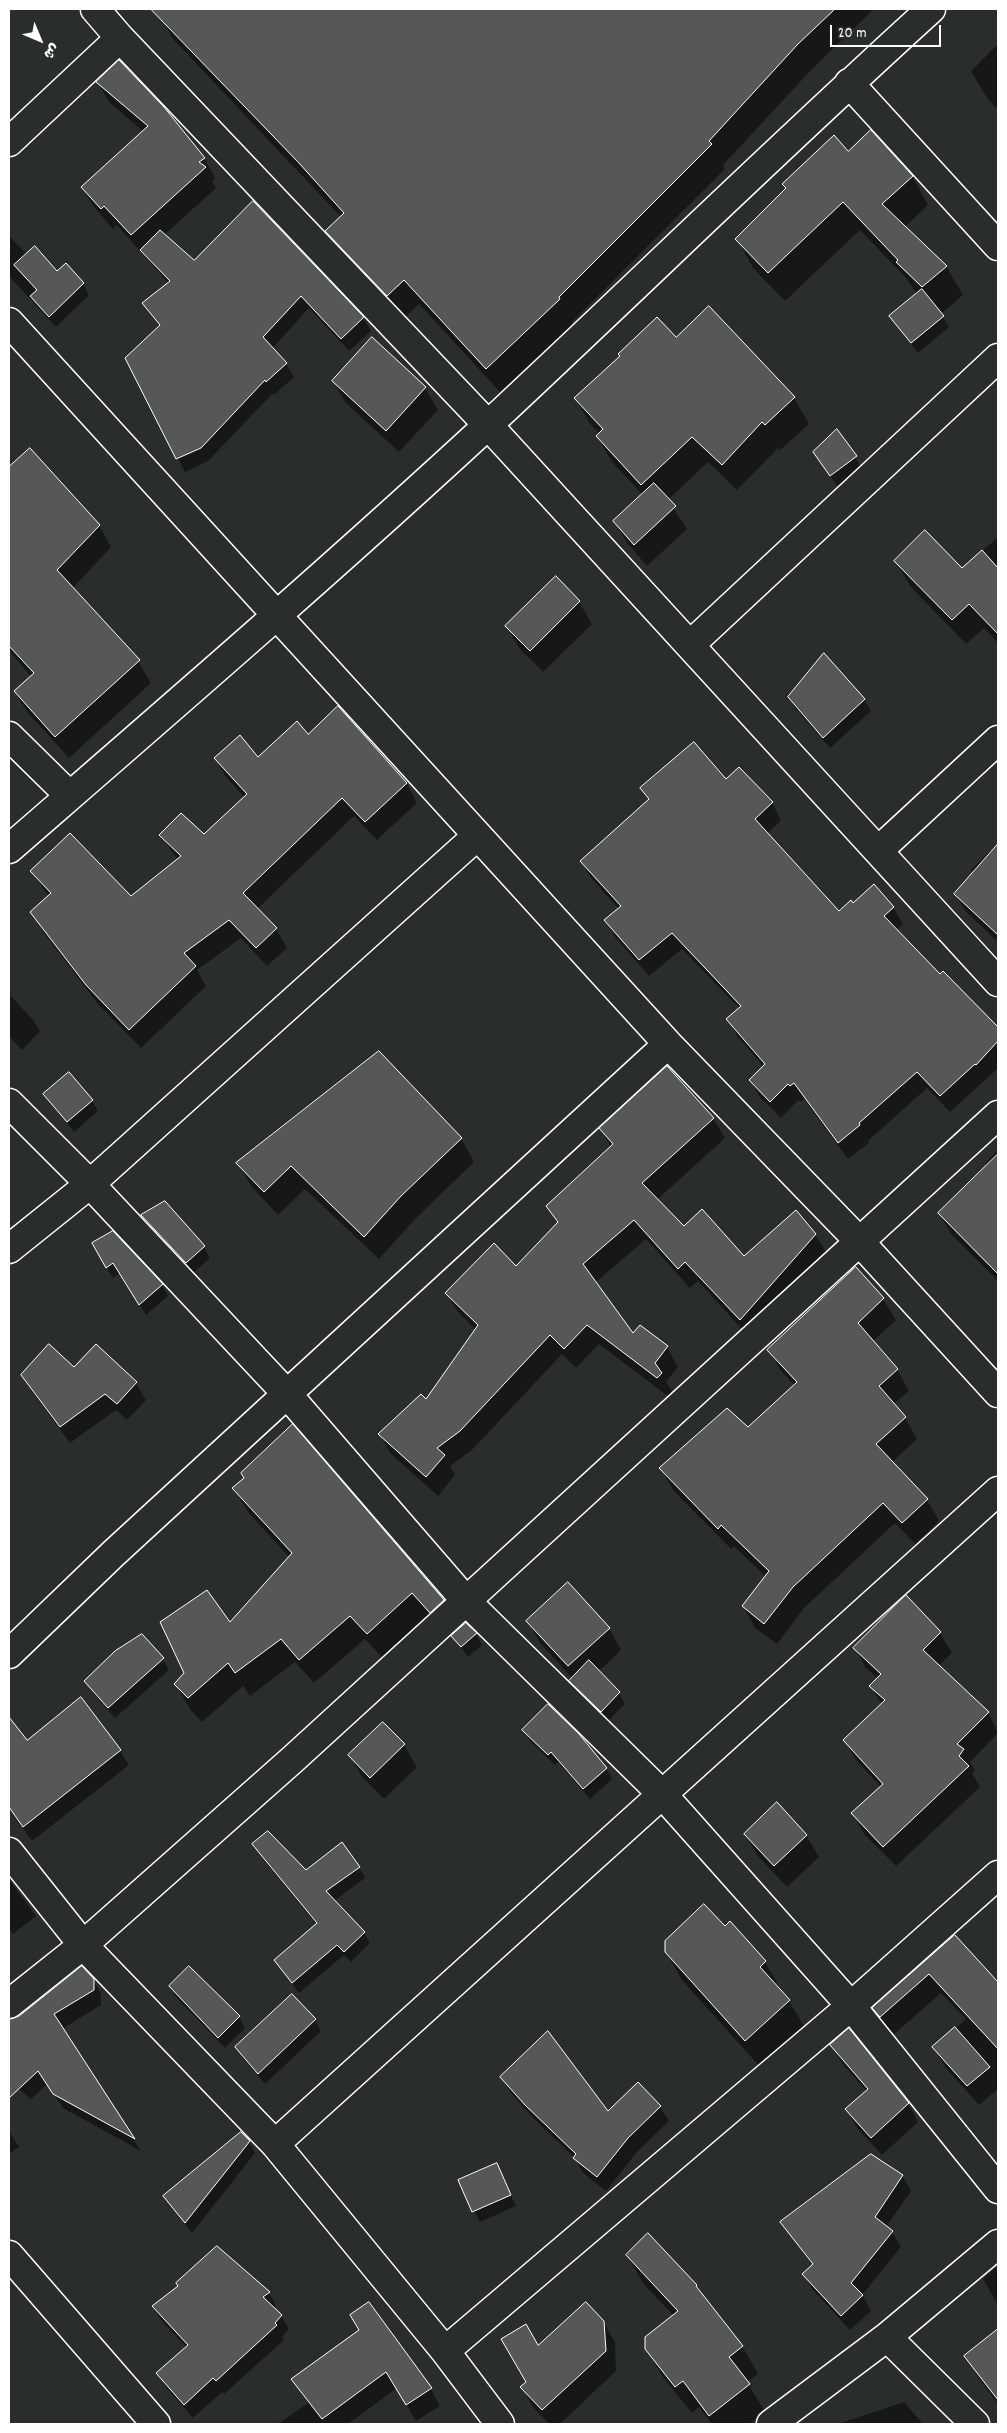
<!DOCTYPE html>
<html>
<head>
<meta charset="utf-8">
<style>
	body { margin:0 }
	#map { position:relative; width:1007px; height:2433px; overflow:hidden; background:#2a2d2e; font-family:Dekko,"Playpen Sans Arabic",sans-serif }
	canvas { display:block }
	.frame { position:absolute; inset:0; border:10px solid #fff; pointer-events:none }
	.north { position:absolute; left:15px; top:15px; width:50px; height:50px; -webkit-text-stroke:4px #2a2d2e; paint-order:stroke; rotate:135deg; font-size:14px; font-weight:700; line-height:20px; text-align:center; color:#fff }
	.north::after { content:''; display:block; margin:auto; width:18px; height:22px; background:#fff; clip-path:polygon(50% 0,100% 100%,50% 72%,0 100%) }
	.scale { position:absolute; left:830px; top:25px; width:111px; height:22px; box-sizing:border-box; border:2px solid #fff; border-top:0; padding-left:6px; font-size:15px; line-height:18px; white-space:nowrap; color:#fff; -webkit-text-stroke:4px #2a2d2e; paint-order:stroke }
</style>
</head>
<body>
<div id="map">
<canvas width="1007" height="2433"></canvas>
<div class="frame"></div>
<div class="north">ش</div>
<div class="scale">20 m</div>
</div>
<script>
const ctx = document.querySelector('canvas').getContext('2d');
ctx.lineJoin = 'round';
function fillPath(path, color) {
  ctx.fillStyle = color;
  ctx.fill(path, 'evenodd');
}
function trace(path, color, width, dash) {
  ctx.strokeStyle = color;
  ctx.lineWidth = width;
  ctx.lineCap = dash ? 'butt' : 'round';
  ctx.setLineDash(dash || []);
  ctx.stroke(path);
}
fillPath(new Path2D(`
	M 157,9 L 333,9 L 336,11 L 338,9 L 874,9 L 812,69 L 723,165 L 725,169 L 572,322 L 573,324 L 500,392 L 419,304 L 402,320 L 341,255 L 326,231 L 341,217 L 173,39 Z
	M 998,44 L 998,110 L 987,98 L 971,71 Z
	M 98,82 L 204,158 L 215,178 L 212,181 L 216,188 L 164,235 L 194,262 L 253,203 L 363,318 L 371,331 L 349,351 L 309,308 L 272,349 L 286,364 L 294,377 L 274,395 L 273,393 L 208,461 L 185,472 L 126,358 L 160,326 L 144,303 L 169,284 L 117,225 L 113,229 L 94,207 L 82,188 L 144,132 L 109,102 Z
	M 848,152 L 912,176 L 928,205 L 905,227 L 946,266 L 963,295 L 941,314 L 949,327 L 918,353 L 890,316 L 917,294 L 906,278 L 860,230 L 785,301 L 753,268 L 737,239 Z
	M 9,236 L 45,273 L 57,272 L 66,265 L 83,284 L 89,295 L 56,327 L 9,276 Z
	M 372,339 L 425,388 L 438,410 L 399,452 L 346,403 L 333,381 Z
	M 676,339 L 794,398 L 809,424 L 780,450 L 778,448 L 737,490 L 708,462 L 668,500 L 687,529 L 647,566 L 627,543 L 614,521 L 643,495 L 612,462 L 597,436 L 600,434 L 590,424 L 575,398 Z
	M 837,431 L 862,468 L 837,486 L 814,452 Z
	M 9,467 L 99,525 L 111,547 L 72,589 L 138,661 L 151,683 L 69,758 L 28,713 L 15,692 L 31,677 L 9,650 L 9,553 L 30,540 L 23,528 L 9,513 Z
	M 998,537 L 998,643 L 984,628 L 966,644 L 910,586 L 896,562 L 962,569 Z
	M 556,578 L 579,602 L 592,624 L 543,672 L 519,648 L 507,626 Z
	M 824,655 L 864,700 L 871,711 L 830,748 L 795,708 L 789,697 Z
	M 308,735 L 406,783 L 417,803 L 377,840 L 354,816 L 257,909 L 276,929 L 287,948 L 267,966 L 241,938 L 197,970 L 206,986 L 141,1048 L 98,1004 L 43,932 L 32,913 L 49,897 L 32,871 L 131,898 L 178,860 L 161,836 L 204,836 L 245,798 L 226,777 L 215,758 L 258,759 Z
	M 725,781 L 772,803 L 781,820 L 767,834 L 839,913 L 853,905 L 893,907 L 903,924 L 896,930 L 940,975 L 998,1029 L 998,1068 L 950,1112 L 927,1088 L 868,1141 L 869,1143 L 848,1159 L 804,1099 L 800,1102 L 798,1100 L 781,1118 L 760,1097 L 750,1080 L 764,1067 L 737,1036 L 728,1019 L 740,1009 L 682,949 L 649,976 L 615,937 L 606,920 L 619,909 L 591,878 L 582,862 L 649,801 L 641,788 Z
	M 991,850 L 998,857 L 998,942 L 965,911 L 955,894 L 973,874 L 971,870 Z
	M 9,994 L 34,1021 L 40,1031 L 22,1050 L 9,1036 Z
	M 45,1094 L 92,1101 L 98,1111 L 74,1132 Z
	M 713,1118 L 725,1138 L 657,1200 L 684,1228 L 744,1257 L 815,1234 L 827,1254 L 751,1339 L 698,1281 L 690,1288 L 646,1239 L 595,1283 L 633,1335 L 667,1347 L 678,1367 L 666,1382 L 673,1393 L 669,1397 L 599,1344 L 576,1368 L 562,1354 L 472,1450 L 450,1466 L 455,1475 L 438,1496 L 391,1454 L 379,1434 L 426,1401 L 476,1330 L 458,1312 L 446,1293 L 516,1268 L 558,1224 L 548,1206 L 611,1147 L 601,1129 Z
	M 461,1138 L 474,1162 L 414,1220 L 379,1259 L 305,1189 L 278,1215 L 252,1187 L 238,1164 Z
	M 998,1150 L 998,1281 L 951,1234 L 939,1213 L 987,1167 L 985,1163 Z
	M 143,1216 L 204,1247 L 210,1258 L 193,1273 L 149,1226 Z
	M 93,1244 L 162,1285 L 168,1296 L 146,1315 L 120,1273 L 113,1278 Z
	M 856,1269 L 883,1299 L 896,1320 L 872,1342 L 897,1369 L 909,1391 L 893,1404 L 905,1418 L 917,1439 L 892,1462 L 927,1500 L 939,1521 L 915,1544 L 895,1523 L 804,1608 L 777,1644 L 755,1628 L 743,1606 L 766,1577 L 734,1546 L 731,1549 L 673,1490 L 661,1469 L 748,1429 L 795,1386 L 781,1371 L 769,1350 Z
	M 74,1369 L 136,1383 L 146,1400 L 127,1420 L 116,1410 L 70,1443 L 32,1392 L 22,1375 Z
	M 234,1488 L 443,1600 L 457,1624 L 445,1636 L 427,1616 L 382,1657 L 365,1639 L 314,1683 L 295,1662 L 250,1696 L 243,1686 L 202,1722 L 190,1709 L 176,1685 L 290,1558 L 248,1512 Z
	M 906,1597 L 940,1633 L 952,1653 L 938,1666 L 988,1712 L 998,1733 L 970,1762 L 975,1770 L 972,1773 L 980,1787 L 896,1866 L 864,1834 L 853,1814 L 881,1787 L 856,1760 L 845,1740 L 882,1705 L 871,1686 L 878,1679 L 866,1668 L 855,1648 Z
	M 528,1621 L 609,1629 L 621,1650 L 598,1672 L 619,1693 L 625,1704 L 607,1722 L 577,1692 L 571,1681 L 573,1679 L 540,1643 Z
	M 476,1634 L 482,1645 L 468,1657 L 453,1636 Z
	M 163,1659 L 169,1670 L 115,1718 L 92,1692 L 85,1681 Z
	M 80,1699 L 120,1751 L 129,1765 L 32,1841 L 9,1808 L 9,1719 L 27,1741 Z
	M 383,1723 L 404,1745 L 417,1767 L 384,1799 L 362,1777 L 350,1755 Z
	M 524,1730 L 606,1768 L 612,1779 L 590,1799 L 558,1762 L 555,1765 L 530,1741 Z
	M 745,1835 L 806,1835 L 819,1857 L 787,1887 L 758,1856 Z
	M 254,1845 L 305,1871 L 359,1867 L 365,1878 L 334,1901 L 364,1933 L 370,1943 L 351,1962 L 344,1955 L 299,1993 L 275,1960 L 317,1925 L 260,1855 Z
	M 11,1882 L 36,1916 L 13,1934 L 9,1929 L 9,1883 Z
	M 724,1928 L 765,1962 L 781,1990 L 780,1991 L 789,2001 L 805,2028 L 761,2068 L 682,1980 L 666,1952 Z
	M 955,1937 L 994,1980 L 998,1977 L 998,2089 L 979,2105 L 945,2067 L 934,2048 L 966,2019 L 941,1993 L 892,2036 L 874,2008 Z
	M 93,1980 L 101,1994 L 101,2005 L 62,2029 L 141,2151 L 63,2108 L 47,2084 L 31,2099 L 9,2081 L 9,2020 Z
	M 170,1986 L 239,2017 L 245,2028 L 225,2048 L 176,1997 Z
	M 315,2020 L 321,2031 L 265,2084 L 243,2058 L 237,2048 Z
	M 831,2045 L 908,2103 L 918,2122 L 882,2155 L 857,2128 L 847,2110 L 867,2092 L 842,2063 Z
	M 502,2077 L 608,2113 L 660,2107 L 669,2121 L 636,2153 L 606,2191 L 583,2173 L 575,2158 L 535,2120 L 510,2092 Z
	M 9,2131 L 19,2147 L 9,2154 Z
	M 249,2142 L 255,2153 L 192,2233 L 165,2196 Z
	M 496,2164 L 516,2206 L 480,2222 L 459,2181 Z
	M 902,2176 L 911,2191 L 886,2227 L 892,2232 L 901,2247 L 862,2295 L 871,2311 L 850,2330 L 813,2290 L 804,2275 L 813,2266 L 782,2222 Z
	M 627,2255 L 696,2285 L 742,2346 L 758,2374 L 747,2382 L 765,2412 L 749,2424 L 712,2424 L 699,2407 L 692,2413 L 663,2377 L 646,2349 L 674,2316 L 643,2283 Z
	M 998,2266 L 998,2305 L 983,2279 Z
	M 269,2293 L 276,2306 L 274,2308 L 281,2316 L 289,2329 L 282,2337 L 284,2340 L 224,2394 L 222,2392 L 193,2418 L 166,2387 L 158,2374 L 187,2348 L 161,2320 L 153,2307 Z
	M 603,2322 L 615,2342 L 616,2371 L 560,2424 L 549,2424 L 533,2407 L 522,2387 L 527,2383 L 538,2347 Z
	M 361,2330 L 431,2389 L 440,2406 L 416,2421 L 397,2388 L 348,2424 L 278,2424 L 308,2403 L 293,2380 Z
	M 998,2331 L 998,2404 L 980,2380 L 966,2356 Z
	M 904,2402 L 923,2424 L 838,2424 Z`), '#0007');
const building = new Path2D(`
	M 151,9 L 835,9 L 798,44 L 709,141 L 712,144 L 559,297 L 560,299 L 486,369 L 404,280 L 387,296 L 325,231 L 344,213 L 298,162 Z
	M 119,60 L 164,107 L 205,158 L 199,162 L 206,167 L 131,235 L 104,206 L 101,209 L 81,187 L 148,126 L 96,82 Z
	M 871,130 L 913,176 L 882,204 L 947,266 L 922,287 L 896,262 L 898,260 L 843,202 L 768,273 L 735,239 L 786,188 L 782,184 L 834,135 L 848,151 Z
	M 253,201 L 364,317 L 341,339 L 301,296 L 263,337 L 287,363 L 266,382 L 265,380 L 201,448 L 176,459 L 125,358 L 160,325 L 142,303 L 170,281 L 140,250 L 160,230 L 194,260 Z
	M 35,246 L 57,271 L 66,263 L 84,283 L 49,317 L 30,296 L 37,290 L 14,265 Z
	M 922,289 L 944,316 L 911,343 L 889,316 Z
	M 709,306 L 795,397 L 765,425 L 762,422 L 722,465 L 692,437 L 641,485 L 596,436 L 603,429 L 574,398 L 620,356 L 618,354 L 657,317 L 676,337 Z
	M 372,337 L 426,387 L 386,431 L 332,381 Z
	M 837,429 L 857,456 L 830,476 L 813,452 Z
	M 30,448 L 100,525 L 57,570 L 140,660 L 55,737 L 14,691 L 34,673 L 9,646 L 9,467 Z
	M 654,483 L 676,506 L 634,545 L 613,521 Z
	M 925,530 L 962,568 L 982,550 L 998,568 L 998,634 L 969,604 L 952,620 L 894,561 Z
	M 556,576 L 580,601 L 530,651 L 505,626 Z
	M 824,653 L 865,699 L 823,738 L 788,697 Z
	M 338,706 L 407,783 L 365,822 L 342,798 L 243,893 L 277,928 L 256,948 L 229,920 L 184,953 L 196,966 L 129,1030 L 86,985 L 30,912 L 51,893 L 30,871 L 70,833 L 131,896 L 181,856 L 159,835 L 181,813 L 204,834 L 247,794 L 214,758 L 240,735 L 258,757 L 297,721 L 308,734 Z
	M 694,742 L 726,779 L 739,767 L 773,802 L 755,819 L 839,911 L 851,900 L 853,903 L 874,884 L 894,907 L 884,916 L 940,974 L 943,971 L 998,1027 L 998,1041 L 976,1065 L 975,1064 L 940,1096 L 917,1072 L 859,1123 L 860,1125 L 838,1143 L 794,1083 L 790,1086 L 788,1084 L 770,1102 L 749,1080 L 765,1064 L 726,1019 L 741,1006 L 672,933 L 639,960 L 604,920 L 621,906 L 580,861 L 649,799 L 640,788 Z
	M 998,844 L 998,935 L 954,894 Z
	M 379,1051 L 462,1138 L 401,1196 L 364,1237 L 291,1166 L 264,1192 L 236,1163 Z
	M 667,1066 L 714,1118 L 642,1183 L 684,1226 L 702,1209 L 744,1256 L 796,1210 L 816,1234 L 740,1320 L 685,1262 L 678,1269 L 634,1220 L 583,1264 L 633,1333 L 640,1325 L 668,1346 L 655,1363 L 662,1373 L 657,1378 L 587,1325 L 564,1349 L 550,1335 L 460,1431 L 437,1448 L 445,1455 L 426,1477 L 378,1434 L 421,1394 L 426,1399 L 478,1325 L 445,1293 L 494,1243 L 516,1266 L 558,1222 L 546,1206 L 613,1144 L 599,1128 Z
	M 69,1072 L 93,1100 L 67,1122 L 43,1094 Z
	M 998,1154 L 998,1274 L 938,1213 Z
	M 165,1201 L 205,1246 L 186,1263 L 141,1215 Z
	M 113,1231 L 163,1284 L 139,1305 L 113,1263 L 106,1268 L 92,1243 Z
	M 856,1267 L 884,1298 L 858,1323 L 898,1369 L 879,1386 L 906,1417 L 876,1444 L 928,1499 L 902,1523 L 883,1503 L 793,1587 L 764,1624 L 742,1606 L 769,1571 L 721,1525 L 718,1529 L 659,1468 L 727,1408 L 748,1427 L 797,1382 L 767,1350 Z
	M 49,1344 L 74,1367 L 96,1344 L 137,1382 L 117,1404 L 105,1394 L 60,1427 L 21,1375 Z
	M 293,1424 L 444,1600 L 430,1613 L 412,1593 L 367,1634 L 350,1616 L 299,1660 L 281,1639 L 235,1673 L 228,1663 L 188,1698 L 174,1684 L 184,1673 L 160,1622 L 207,1590 L 230,1622 L 292,1553 L 232,1488 L 244,1478 L 241,1473 Z
	M 568,1582 L 610,1628 L 568,1666 L 526,1621 Z
	M 906,1595 L 941,1632 L 923,1650 L 989,1712 L 957,1744 L 964,1749 L 959,1756 L 969,1766 L 883,1847 L 851,1813 L 883,1784 L 843,1740 L 885,1700 L 869,1686 L 881,1674 L 853,1648 Z
	M 466,1623 L 477,1633 L 461,1647 L 451,1636 Z
	M 142,1634 L 164,1658 L 108,1708 L 84,1681 L 115,1651 Z
	M 589,1660 L 620,1692 L 601,1712 L 569,1681 Z
	M 81,1697 L 121,1750 L 23,1827 L 9,1807 L 9,1717 L 27,1740 Z
	M 548,1704 L 579,1734 L 607,1768 L 583,1789 L 551,1752 L 548,1755 L 522,1730 Z
	M 383,1722 L 405,1744 L 370,1778 L 348,1755 Z
	M 777,1802 L 807,1835 L 774,1866 L 744,1834 Z
	M 268,1831 L 306,1870 L 342,1842 L 360,1867 L 326,1891 L 365,1932 L 344,1952 L 337,1945 L 292,1983 L 274,1960 L 317,1923 L 252,1844 Z
	M 704,1904 L 725,1926 L 730,1921 L 766,1961 L 760,1967 L 790,2000 L 745,2041 L 665,1952 L 665,1941 Z
	M 955,1935 L 998,1982 L 998,2049 L 929,1974 L 880,2017 L 872,2008 Z
	M 82,1966 L 94,1979 L 94,1990 L 54,2014 L 135,2139 L 53,2094 L 38,2071 L 9,2098 L 9,2019 L 19,2016 Z
	M 189,1966 L 240,2016 L 218,2038 L 169,1986 Z
	M 292,1994 L 316,2019 L 258,2074 L 235,2047 Z
	M 955,2027 L 990,2067 L 967,2086 L 932,2047 Z
	M 849,2028 L 909,2103 L 871,2138 L 845,2109 L 868,2089 L 830,2045 Z
	M 548,2031 L 608,2111 L 638,2082 L 661,2106 L 628,2138 L 597,2177 L 573,2158 L 576,2154 L 525,2105 L 500,2077 Z
	M 241,2132 L 250,2141 L 185,2223 L 163,2196 Z
	M 871,2154 L 903,2175 L 875,2217 L 893,2231 L 851,2283 L 863,2295 L 841,2316 L 802,2274 L 813,2264 L 780,2222 Z
	M 497,2163 L 511,2195 L 472,2212 L 458,2180 Z
	M 648,2233 L 697,2285 L 696,2286 L 743,2346 L 729,2357 L 750,2384 L 709,2416 L 683,2381 L 675,2387 L 645,2349 L 645,2337 L 678,2311 L 626,2255 Z
	M 217,2246 L 270,2292 L 263,2297 L 282,2315 L 275,2323 L 277,2325 L 216,2381 L 213,2378 L 184,2405 L 156,2373 L 188,2345 L 152,2306 L 178,2286 L 176,2283 Z
	M 369,2302 L 432,2388 L 406,2405 L 386,2372 L 322,2419 L 291,2379 L 359,2330 L 350,2315 Z
	M 586,2302 L 604,2321 L 606,2351 L 542,2410 L 520,2387 L 526,2382 L 501,2339 L 526,2324 L 538,2345 Z
	M 998,2329 L 998,2400 L 964,2356 Z`);
fillPath(building, '#555758');
trace(building, '#fff', 1);
const minor = new Path2D(`
	M 95,9 L 120,38 L 488,425 L 998,982
	M 849,83 L 998,246
	M 9,142 L 120,38
	M 9,322 L 668,1044 L 859,1241 L 998,1393
	M 690,645 L 998,358
	M 9,736 L 70,796
	M 9,849 C 170,709 331,570 488,425 C 636,287 781,145 931,9
	M 878,851 L 998,740
	M 9,1103 L 90,1184 L 287,1394 L 467,1602 L 663,1795 L 851,2006 L 998,2189
	M 9,1249 L 90,1184 L 477,836
	M 9,1654 L 114,1553 L 668,1044
	M 9,1852 L 83,1945 L 275,2144 L 445,2351 L 500,2424
	M 9,2004 L 83,1945 L 292,1760 L 998,1115
	M 275,2144 L 998,1491
	M 9,2255 L 156,2424
	M 887,2337 L 975,2424
	M 445,2351 L 851,2006 L 998,1875
	M 771,2424 L 887,2337 L 998,2244`);
trace(minor, '#fff', 31);
trace(minor, '#2a2d2e', 28);
</script>
</body>
</html>
